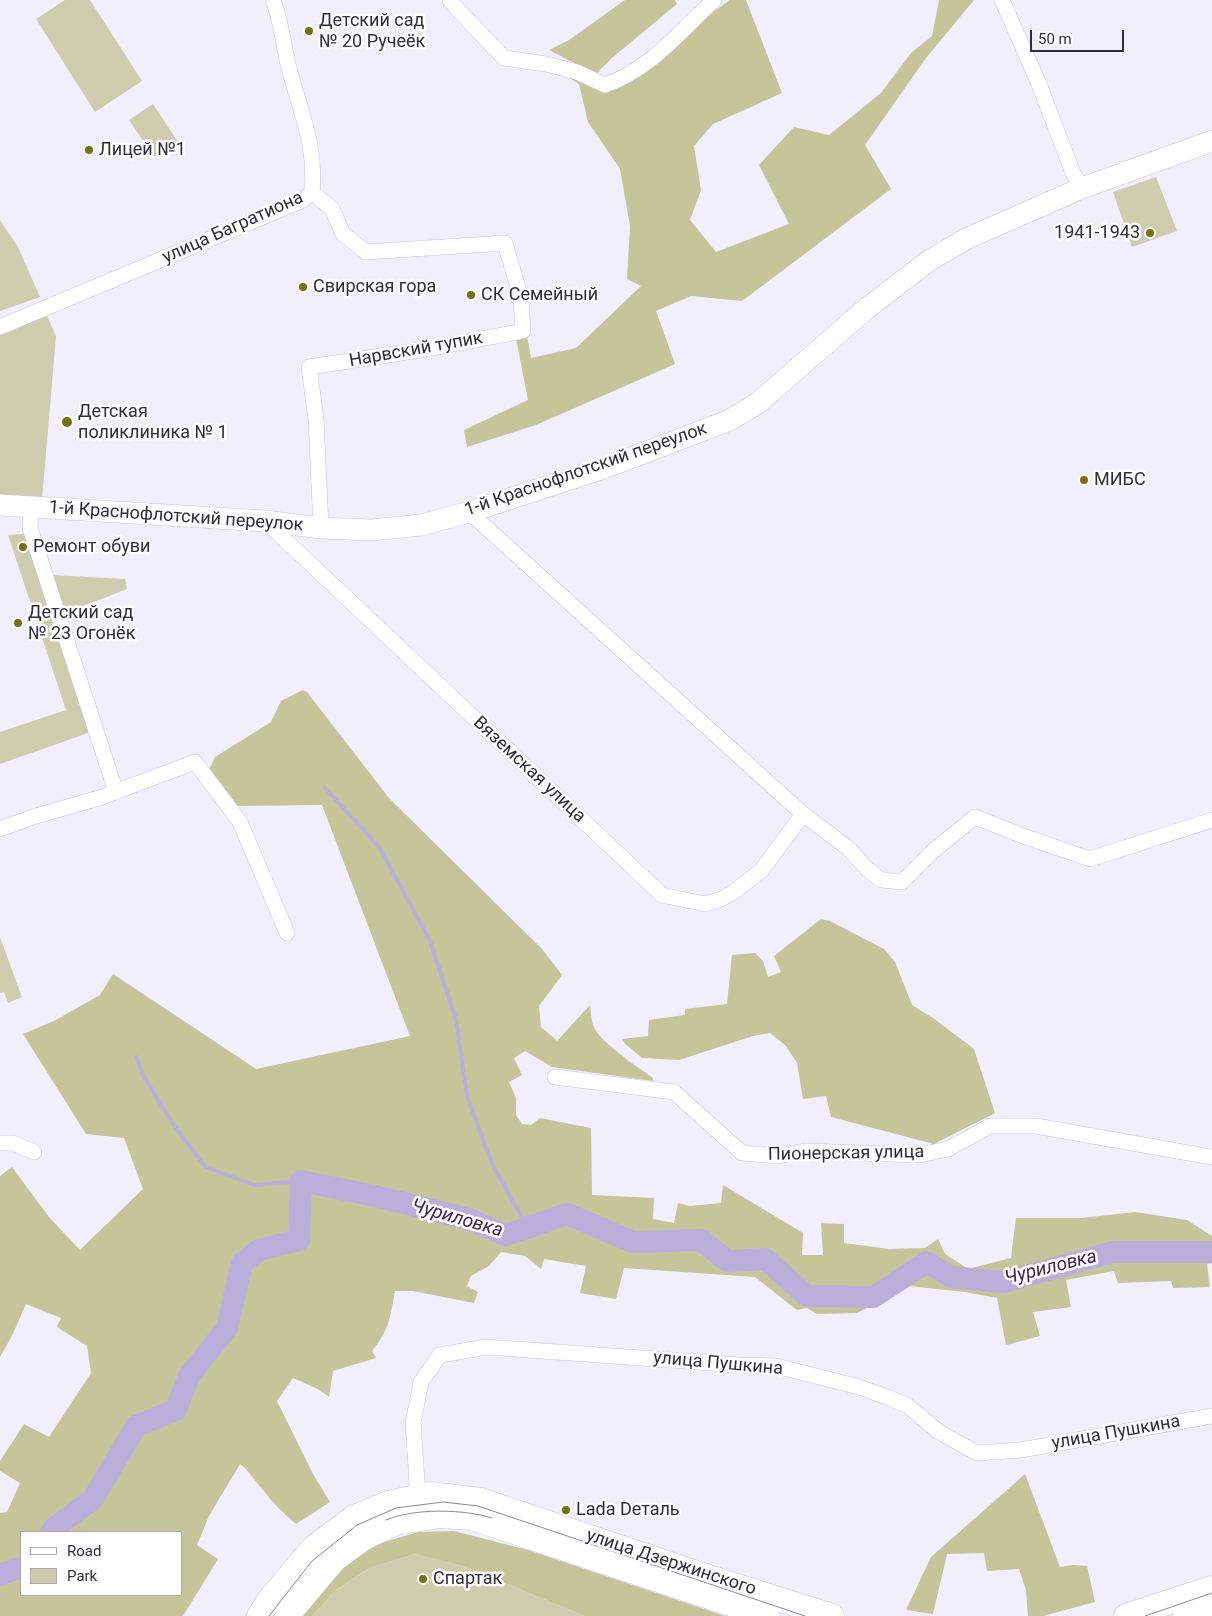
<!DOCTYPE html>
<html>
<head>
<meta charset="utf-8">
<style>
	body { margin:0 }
	#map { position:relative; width:1212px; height:1616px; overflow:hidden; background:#f1effd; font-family:Roboto,sans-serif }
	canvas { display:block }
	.legend { position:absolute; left:20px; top:1531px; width:162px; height:65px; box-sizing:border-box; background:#fefefe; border:1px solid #abaab0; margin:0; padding:6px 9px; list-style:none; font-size:15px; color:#2f2d3a }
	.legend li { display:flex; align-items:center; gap:10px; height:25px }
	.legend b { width:25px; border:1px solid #abaab0 }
	.scale { position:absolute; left:1030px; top:30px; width:94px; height:22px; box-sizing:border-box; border:2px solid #2f2d3a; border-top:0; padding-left:6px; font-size:15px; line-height:18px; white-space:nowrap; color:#2f2d3a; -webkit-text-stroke:4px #fefefe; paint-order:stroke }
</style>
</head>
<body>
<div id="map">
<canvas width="1212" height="1616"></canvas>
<ul class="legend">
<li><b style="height:6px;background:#fff"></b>Road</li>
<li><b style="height:14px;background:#cdcdae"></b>Park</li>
</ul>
<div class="scale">50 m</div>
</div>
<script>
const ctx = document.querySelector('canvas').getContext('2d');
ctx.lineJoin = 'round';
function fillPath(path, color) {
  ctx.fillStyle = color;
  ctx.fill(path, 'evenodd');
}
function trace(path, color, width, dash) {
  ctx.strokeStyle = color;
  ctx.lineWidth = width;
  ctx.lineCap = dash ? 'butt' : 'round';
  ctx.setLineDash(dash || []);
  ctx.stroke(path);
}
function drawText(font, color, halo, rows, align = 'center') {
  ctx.font = font + ' Roboto,sans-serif';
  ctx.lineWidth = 5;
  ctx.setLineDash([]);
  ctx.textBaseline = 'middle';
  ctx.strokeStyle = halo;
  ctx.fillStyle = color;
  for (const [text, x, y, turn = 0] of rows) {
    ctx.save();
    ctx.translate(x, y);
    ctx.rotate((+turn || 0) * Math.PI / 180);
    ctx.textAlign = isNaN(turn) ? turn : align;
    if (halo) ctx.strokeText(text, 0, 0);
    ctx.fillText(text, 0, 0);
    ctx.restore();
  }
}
fillPath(new Path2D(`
	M 65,0 L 90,0 L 142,81 L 95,112 L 36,19 Z
	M 153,104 L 178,142 L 154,157 L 129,120 Z
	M 1156,177 L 1177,231 L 1132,247 L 1113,192 Z
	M 0,220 L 18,247 L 40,297 L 0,311 Z
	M 47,316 L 56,336 L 42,500 L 0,498 L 0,334 Z
	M 24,534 L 91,732 L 0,764 L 0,732 L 66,710 L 8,535 Z
	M 51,575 L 125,579 L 127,589 L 65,613 Z
	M 0,937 L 22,997 L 8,1003 L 4,992 L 0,993 Z
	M 415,1554 L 463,1566 L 585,1616 L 312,1616 L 336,1590 L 369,1568 Z`), '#cdcdae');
fillPath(new Path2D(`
	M 625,0 L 675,0 L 677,4 L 612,58 L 596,74 L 549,50 L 569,40 Z
	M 730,0 L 746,0 L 782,93 L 713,124 L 694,146 L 701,190 L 690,220 L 716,252 L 789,224 L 759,165 L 794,127 L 829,135 L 881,93 L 911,53 L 932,36 L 939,0 L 974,0 L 926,58 L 865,145 L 891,189 L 742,301 L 691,296 L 656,311 L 675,364 L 536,425 L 467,447 L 464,430 L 528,400 L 516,338 L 527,336 L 531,358 L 576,348 L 641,286 L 627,279 L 630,226 L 620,169 L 588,122 L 579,84 L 561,73 L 604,88 Z
	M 303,690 L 307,692 L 389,798 L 543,950 L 562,975 L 539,1006 L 541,1027 L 557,1041 L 590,1005 C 591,1012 591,1019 593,1025 C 599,1042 638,1067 653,1078 L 653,1081 L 552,1067 L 525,1051 L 514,1058 L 522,1075 L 509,1082 L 516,1098 L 516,1115 L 522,1124 L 531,1125 L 540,1118 L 591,1128 L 592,1195 L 654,1198 L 653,1219 L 674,1223 L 678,1203 L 690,1206 L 721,1203 L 723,1185 L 803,1233 L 802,1255 L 823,1255 L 821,1223 L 844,1224 L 844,1243 L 889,1249 L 925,1248 L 938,1239 L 945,1254 L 968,1269 L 1011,1258 L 1016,1218 L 1081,1218 L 1135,1212 L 1187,1220 L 1212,1236 L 1212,1263 L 1207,1264 L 1210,1287 L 1173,1288 L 1171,1281 L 1118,1283 L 1114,1271 L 1066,1280 L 1071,1307 L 1033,1312 L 1040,1336 L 1006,1345 L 997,1298 L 965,1292 L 899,1285 L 885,1298 L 857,1313 L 817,1314 L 807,1308 L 797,1310 L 755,1277 L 624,1268 L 616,1299 L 580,1293 L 586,1266 L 544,1259 L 541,1269 L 525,1256 L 501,1252 L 489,1266 L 471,1276 L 467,1286 L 478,1292 L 474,1303 L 413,1291 L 395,1291 C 390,1317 390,1329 372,1351 L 376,1358 L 333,1371 L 329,1397 L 318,1389 L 293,1378 L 277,1401 L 313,1474 L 330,1502 L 296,1524 C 284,1514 273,1503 263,1490 C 255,1481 250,1472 240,1464 L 209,1516 L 197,1545 L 218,1559 L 183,1616 L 0,1616 L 0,1513 L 7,1512 L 20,1483 L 0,1471 L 0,1461 L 24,1424 L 49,1437 L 91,1373 L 87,1346 L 57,1327 L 61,1318 L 26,1304 L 12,1336 L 0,1357 L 0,1176 L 12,1167 L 49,1217 L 80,1250 L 143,1189 L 124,1138 L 86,1134 L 23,1034 L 54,1021 L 100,995 L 113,974 L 256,1069 L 410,1036 L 322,805 L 236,806 L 209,770 L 215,757 L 271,722 L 281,701 ZM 21,1532 L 181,1532 L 181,1595 L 21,1595 Z
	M 821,919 L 830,921 L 884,949 L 895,962 L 912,1005 L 933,1018 L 974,1049 L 995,1113 L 934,1144 L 831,1117 L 826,1096 L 803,1099 L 797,1063 L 786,1046 L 770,1033 L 753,1036 L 679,1060 L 642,1058 L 625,1044 L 622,1039 L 648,1036 L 649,1020 L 685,1015 L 685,1009 L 727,1004 L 732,955 L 755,953 L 763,961 L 768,977 L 781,972 L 774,956 Z
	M 1025,1474 L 1060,1567 L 1073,1565 L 1087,1566 L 1095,1602 L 1043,1616 L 1028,1616 L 1026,1590 L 1019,1569 L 987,1571 L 984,1553 L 947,1554 L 933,1614 L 906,1610 L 931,1557 Z
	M 454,1531 L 528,1550 L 725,1616 L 585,1616 L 463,1566 L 415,1554 L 369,1568 L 336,1590 L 312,1616 L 301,1616 L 346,1563 L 381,1543 L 418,1532 Z`), '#c5c599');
trace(new Path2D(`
	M 325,788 L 380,848 L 430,941 L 456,1019 L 467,1096 L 492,1164 L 528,1228
	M 136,1057 L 144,1077 L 177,1130 L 206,1167 L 254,1185 L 301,1181`), '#b8b0da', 4);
trace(new Path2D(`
	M 51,1532 L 54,1528 L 93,1499 L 136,1426 L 176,1410 L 189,1376 L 227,1328 L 242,1263 L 259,1250 L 299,1240 L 301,1181 L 375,1196 L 465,1218 L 506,1235 L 567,1214 L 633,1242 L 702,1240 L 727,1261 L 765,1259 L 807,1296 L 873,1297 L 927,1262 L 951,1277 L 1004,1282 L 1113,1252 L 1212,1252
	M 0,1575 L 21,1567`), '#b8b0da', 22);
const street = new Path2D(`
	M 450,0 L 459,11 L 504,58 L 546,64 L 577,72 L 605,85 C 649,70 681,31 714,0
	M 1002,0 L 1039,84 L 1073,173 L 1082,188
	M 312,192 L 332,209 L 343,234 L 366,252 L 505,243 L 521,298 L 523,331 L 433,348 L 309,367 L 316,419 L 321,528
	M 0,327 L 303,200 L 312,192 C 317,145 299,109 288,64 C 283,43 281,20 273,0
	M 31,507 L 30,528 L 116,792
	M 469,512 L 803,814 L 848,848 L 867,869 L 881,880 L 902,882 L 933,851 L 975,817 L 1026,837 L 1090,859 L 1212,820
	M 265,521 L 662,895 L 705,904 L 719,900 L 732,893 L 761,871 L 803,814
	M 0,829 L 36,816 L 99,798 L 195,762 L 240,822 L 287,933
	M 555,1077 L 674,1092 L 742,1153 L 778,1156 L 805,1151 L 920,1155 L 948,1149 L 990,1126 L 1036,1126 L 1212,1157
	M 0,1143 L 13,1143 L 34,1152
	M 418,1497 L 413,1423 L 421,1382 L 440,1355 L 486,1347 L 740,1365 L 776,1366 L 859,1387 L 887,1397 L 908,1406 L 939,1432 L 977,1453 L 1021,1450 L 1212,1416`);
const secondary = new Path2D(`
	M 0,505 L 265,521 L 321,528 L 372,530 L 421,525 L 469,512 L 607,467 L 730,420 L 758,403 L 866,309 L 930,260 L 968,238 L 1082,188 L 1212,141`);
const primary = new Path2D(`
	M 259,1616 L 269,1600 L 313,1548 L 354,1517 L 388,1503 L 430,1494 L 481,1500 L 700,1574 L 832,1616
	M 287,1616 L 335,1559 L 364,1538 L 396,1523 L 440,1516 L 472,1518 L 767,1616
	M 1126,1616 L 1212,1588
	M 1185,1616 L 1212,1607`);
trace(street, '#c7c1e3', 16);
trace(secondary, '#c7c1e3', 22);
trace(primary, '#c7c1e3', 25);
trace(street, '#fff', 15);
trace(secondary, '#fff', 21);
trace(primary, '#fff', 24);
trace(new Path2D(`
	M 386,1520 C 414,1508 464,1509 492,1518
	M 269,1616 L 312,1561 L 357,1525 L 396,1508 L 443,1502 L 478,1506 L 805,1616
	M 1145,1616 L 1212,1593`), '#8b8996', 1);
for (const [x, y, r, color] of [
	[309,31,5,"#747113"],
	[89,150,5,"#747113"],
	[1150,233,5,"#747113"],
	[303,287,5,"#747113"],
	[471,295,5,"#747113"],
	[67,422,6,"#747113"],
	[1084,480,5,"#747113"],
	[23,547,5,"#747113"],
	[18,623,5,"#747113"],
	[566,1510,5,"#747113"],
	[423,1579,5,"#747113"]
]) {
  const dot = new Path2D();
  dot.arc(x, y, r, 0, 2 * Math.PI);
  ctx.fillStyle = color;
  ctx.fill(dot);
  trace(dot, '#fefefe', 2);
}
drawText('18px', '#2f2d3a', '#fefefe', [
	["Детский сад",319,21],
	["№ 20 Ручеёк",319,42],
	["Лицей №1",99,150],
	["1941-1943",1140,233,"right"],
	["Свирская гора",313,287],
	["СК Семейный",481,295],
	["Детская",78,412],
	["поликлиника № 1",78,433],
	["МИБС",1094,480],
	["Ремонт обуви",33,547],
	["Детский сад",28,613],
	["№ 23 Огонёк",28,634],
	["Lada Dеталь",576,1510],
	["Спартак",433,1579]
], 'left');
drawText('18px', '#2f2d3a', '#fefefe', [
	["улица Багратиона",233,228,-24],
	["Нарвский тупик",416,350,-10],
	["1-й Краснофлотский переулок",586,470,-19],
	["1-й Краснофлотский переулок",176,517,4],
	["Вяземская улица",529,770,43],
	["Пионерская улица",846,1154,-1],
	["улица Пушкина",718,1364,5],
	["улица Пушкина",1116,1433,-10],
	["улица Дзержинского",671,1563,18]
]);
drawText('italic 19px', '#36285c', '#fefefe', [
	["Чуриловка",457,1219,16],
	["Чуриловка",1051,1268,-14]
]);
</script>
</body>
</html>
